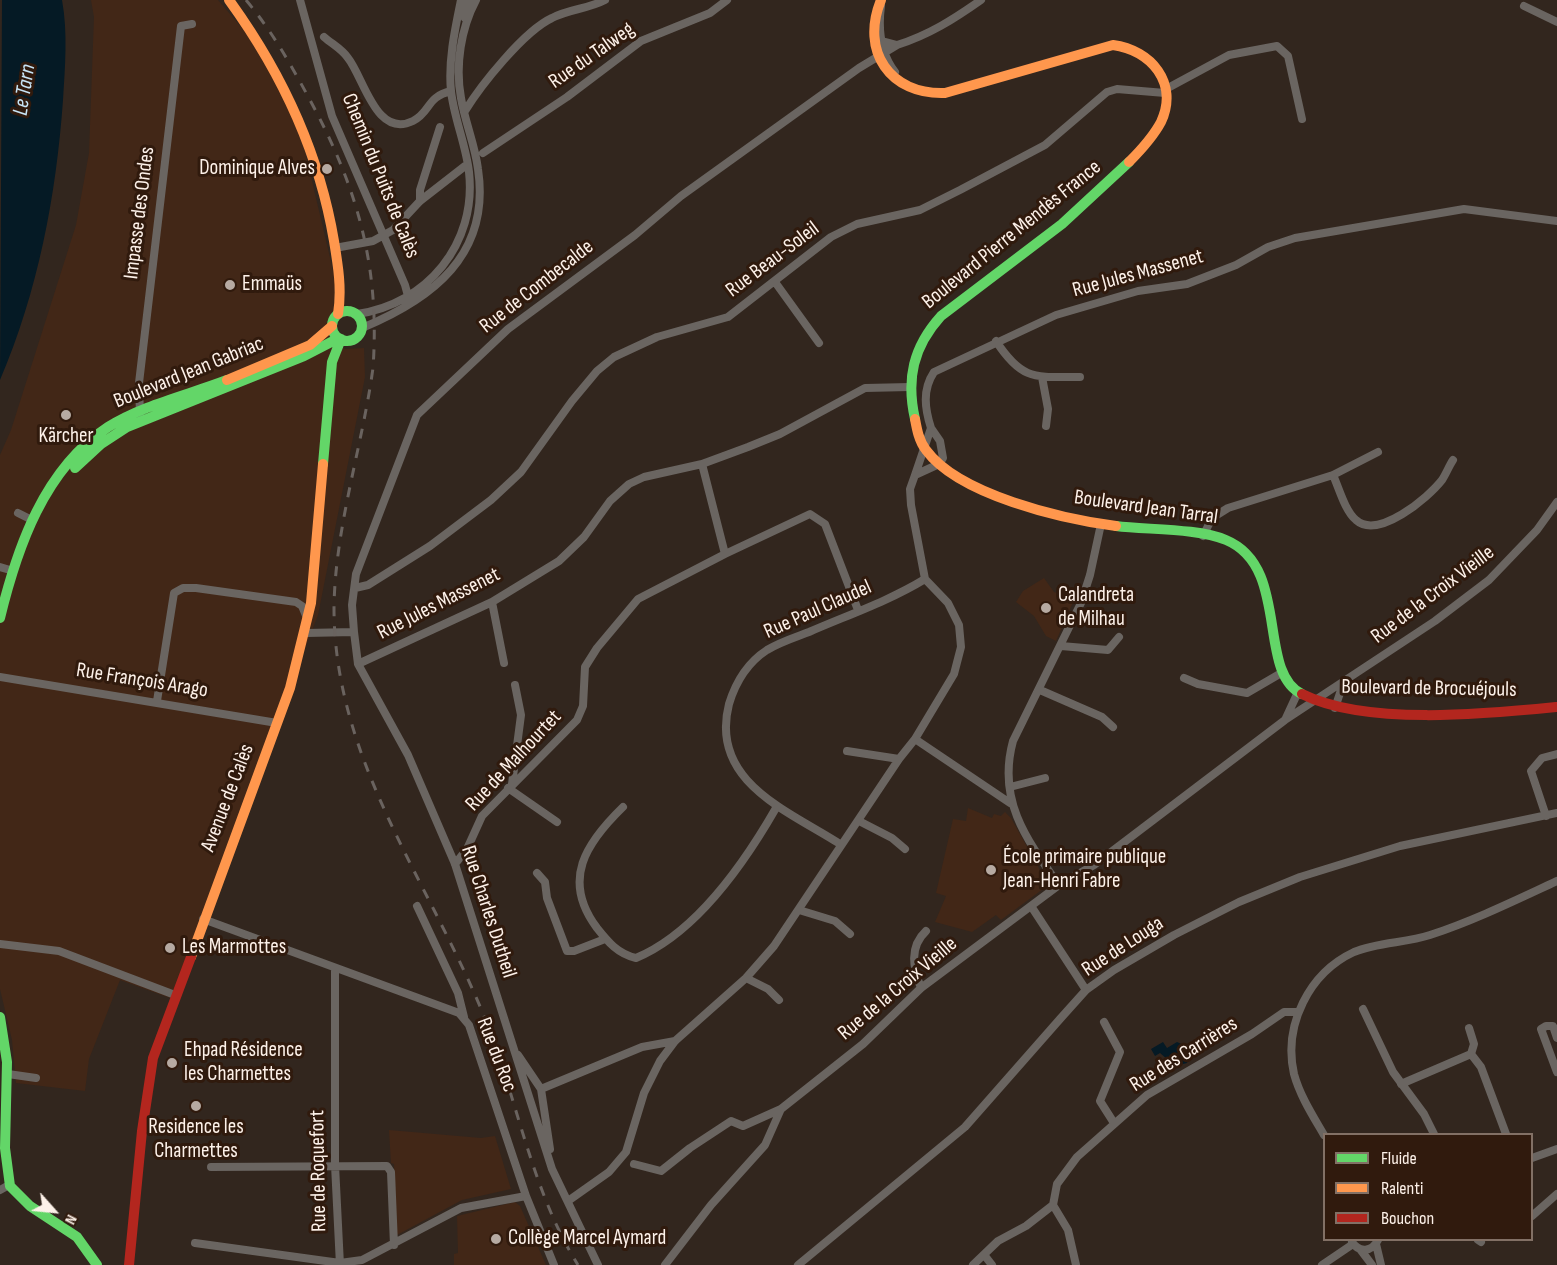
<!DOCTYPE html>
<html>
<head>
<meta charset="utf-8">
<style>
	body { margin:0 }
	#map { position:relative; width:1557px; height:1265px; overflow:hidden; background:#32261e; font-family:"Sofia Sans Condensed",sans-serif }
	canvas { display:block }
	.legend { position:absolute; left:1323px; top:1133px; width:210px; height:108px; box-sizing:border-box; background:#301a0d; border:2px solid #827065; margin:0; padding:8px 10px; list-style:none; font-size:18px; color:#fdf1e9 }
	.legend li { display:flex; align-items:center; gap:12px; height:30px }
	.legend b { width:30px; border:2px solid #827065 }
	.north { position:absolute; left:24px; top:1181px; width:60px; height:60px; -webkit-text-stroke:4px #301a0d; paint-order:stroke; rotate:117deg; font-size:16px; font-weight:700; line-height:24px; text-align:center; color:#fdf1e9 }
	.north::after { content:''; display:block; margin:auto; width:21px; height:27px; background:#fdf1e9; clip-path:polygon(50% 0,100% 100%,50% 72%,0 100%) }
</style>
</head>
<body>
<div id="map">
<canvas width="1557" height="1265"></canvas>
<ul class="legend">
<li><b style="height:8px;background:#63d668"></b>Fluide</li>
<li><b style="height:8px;background:#ff974d"></b>Ralenti</li>
<li><b style="height:8px;background:#b3261e"></b>Bouchon</li>
</ul>
<div class="north">N</div>
</div>
<script>
const ctx = document.querySelector('canvas').getContext('2d');
ctx.lineJoin = 'round';
function fillPath(path, color) {
  ctx.fillStyle = color;
  ctx.fill(path, 'evenodd');
}
function trace(path, color, width, dash) {
  ctx.strokeStyle = color;
  ctx.lineWidth = width;
  ctx.lineCap = dash ? 'butt' : 'round';
  ctx.setLineDash(dash || []);
  ctx.stroke(path);
}
function drawText(font, color, halo, rows, align = 'center') {
  ctx.font = font + ' "Sofia Sans Condensed",sans-serif';
  ctx.lineWidth = 6;
  ctx.setLineDash([]);
  ctx.textBaseline = 'middle';
  ctx.strokeStyle = halo;
  ctx.fillStyle = color;
  for (const [text, x, y, turn = 0] of rows) {
    ctx.save();
    ctx.translate(x, y);
    ctx.rotate((+turn || 0) * Math.PI / 180);
    ctx.textAlign = isNaN(turn) ? turn : align;
    if (halo) ctx.strokeText(text, 0, 0);
    ctx.fillText(text, 0, 0);
    ctx.restore();
  }
}
fillPath(new Path2D(`
	M 91,0 L 218,0 L 247,34 L 277,83 L 304,147 L 335,279 L 332,337 L 345,349 L 364,348 L 365,377 L 318,615 L 170,998 L 120,980 L 89,1059 L 85,1091 L 16,1083 L 12,1040 L 0,989 L 0,455 L 11,430 L 76,225 L 89,153 L 94,17 Z
	M 1044,578 L 1054,592 L 1074,600 L 1056,641 L 1046,636 L 1034,616 L 1016,602 L 1023,591 Z
	M 968,808 L 992,818 L 994,814 L 1001,816 L 1005,812 L 1011,818 L 1045,879 L 1043,889 L 1001,920 L 996,915 L 972,932 L 935,922 L 946,896 L 936,893 L 953,819 L 966,821 Z
	M 389,1130 L 481,1138 L 495,1136 L 511,1189 L 462,1200 L 397,1235 L 394,1164 L 391,1163 Z
	M 515,1202 L 520,1206 L 546,1265 L 454,1265 L 454,1254 L 458,1253 L 457,1216 Z`), '#422717');
fillPath(new Path2D(`
	M 2,0 L 62,0 C 68,32 65,68 63,100 C 56,197 38,291 0,380 Z
	M 1163,1042 L 1167,1048 L 1177,1042 L 1186,1046 L 1190,1053 L 1187,1063 L 1175,1066 L 1160,1053 L 1155,1056 L 1151,1049 Z`), '#051a25');
trace(new Path2D(`
	M 300,0 L 332,116 L 405,285 L 408,296
	M 881,6 C 878,29 881,54 895,72
	M 1524,6 L 1557,22
	M 465,18 L 468,0
	M 324,37 C 332,44 342,49 348,58 C 364,78 376,139 413,121 C 431,112 426,97 451,91
	M 897,45 C 929,35 954,19 981,0
	M 1166,89 L 1229,55 L 1277,46 L 1288,56 L 1302,119
	M 465,111 C 481,85 524,31 552,18 C 569,9 588,9 605,0
	M 483,153 L 567,97 L 641,41 L 710,13 L 727,0
	M 420,201 L 420,190 L 440,127
	M 335,248 L 373,241 L 393,230 L 420,201 L 465,166
	M 775,282 L 819,343
	M 357,314 C 427,304 477,244 469,172 C 466,145 454,118 451,91 C 448,61 455,29 461,0
	M 362,328 C 432,299 491,255 478,169 C 475,145 465,122 461,98 C 455,66 461,28 476,0
	M 996,341 C 1022,381 1035,377 1080,377
	M 1042,377 L 1048,409 L 1046,426
	M 140,415 L 139,383 L 181,26 L 192,24
	M 931,428 C 925,409 922,390 934,372 L 1056,315 L 1138,291 L 1187,284 L 1236,265 L 1268,247 L 1295,238 L 1464,209 L 1557,221
	M 931,428 L 940,441 L 943,458 L 939,464 L 915,475 Z
	M 1333,475 C 1339,488 1345,511 1356,520 C 1378,540 1428,498 1442,480 C 1446,474 1449,466 1453,460
	M 18,513 L 32,520
	M 1203,536 L 1212,518 L 1228,508 L 1333,475 L 1378,452
	M 725,554 L 810,514 L 825,524 L 858,610
	M 0,567 L 10,570
	M 355,588 L 368,585 L 430,546 L 491,500 L 521,472 L 572,401 L 597,371 L 614,357 L 657,337 L 728,317 L 831,237 L 857,224 L 920,210 L 960,190 L 1045,145 L 1107,92 L 1117,89 L 1165,93
	M 492,602 L 504,663
	M 306,633 L 354,632
	M 1061,646 L 1108,650 L 1119,637
	M 358,664 L 492,602 L 559,561 L 584,537 L 610,501 L 629,484 L 644,477 L 702,464 L 748,447 L 780,434 L 865,388 L 910,387
	M 0,677 L 277,723
	M 1184,678 L 1198,684 L 1247,693 L 1283,672
	M 1040,690 L 1102,717 L 1113,727
	M 157,701 L 174,593 L 183,588 L 196,588 L 296,602 L 302,606 L 307,618
	M 1335,708 L 1344,681
	M 1286,718 L 1298,692
	M 915,739 L 1010,803
	M 847,751 L 899,759
	M 512,784 L 521,715 L 515,685
	M 1010,787 L 1045,778
	M 508,788 L 557,822
	M 623,807 C 586,843 561,880 597,928 C 608,942 618,954 636,958 C 696,933 745,862 776,808
	M 1546,816 L 1531,771 L 1542,758 L 1557,754
	M 859,821 L 892,838 L 905,849
	M 840,844 C 789,811 709,782 729,704 C 736,681 747,663 767,650 C 780,642 796,637 809,632 C 848,615 889,601 925,579
	M 455,864 L 467,849 L 482,816 L 577,720 L 583,706 L 585,667 L 597,648 L 638,599 L 725,554 L 702,464
	M 537,873 L 545,882 L 547,898 L 567,951 L 574,951 L 605,939
	M 1059,885 C 1026,839 997,800 1013,741 L 1081,603 L 1090,575 L 1101,524
	M 417,906 L 458,993 L 464,1017
	M 1031,906 L 1086,990
	M 799,910 L 835,921 L 850,934
	M 203,919 L 459,1013 L 469,1025 L 526,1196 L 554,1265
	M 0,944 L 59,951 L 175,995
	M 335,968 L 335,1165 L 340,1265
	M 746,978 L 768,989 L 779,1000
	M 921,988 C 913,968 909,947 926,931
	M 1363,1009 L 1393,1072 L 1424,1114 L 1434,1134
	M 1104,1022 L 1120,1052 L 1100,1101 L 1114,1123
	M 1469,1028 L 1474,1044 L 1471,1054
	M 1557,1038 L 1553,1026 L 1546,1026 L 1541,1029 L 1557,1072
	M 1471,1054 L 1481,1067 L 1506,1134
	M 518,1055 L 541,1089 L 550,1149
	M 8,1074 L 36,1078
	M 1401,1084 L 1471,1054
	M 541,1089 L 642,1047 L 675,1041
	M 1324,1135 C 1313,1116 1300,1096 1294,1074 C 1283,1025 1309,973 1354,952 C 1378,942 1406,943 1430,935 C 1473,921 1516,900 1557,881
	M 1532,1158 L 1557,1149
	M 634,1164 L 661,1171 L 690,1148 L 731,1121 L 743,1126 L 781,1109
	M 211,1167 L 387,1166 L 391,1172 L 394,1245
	M 0,1190 L 9,1185
	M 568,1201 L 609,1172 L 626,1152 L 644,1093 L 660,1061 L 675,1041 L 746,978 L 774,946 L 899,759 L 915,739 L 954,674 L 961,647 L 959,625 L 948,603 L 925,579 L 911,505 L 910,489 L 915,475
	M 1053,1205 L 1068,1230 L 1076,1265
	M 1532,1216 L 1557,1194
	M 1478,1240 L 1481,1242
	M 1352,1242 C 1359,1253 1372,1252 1378,1240
	M 195,1243 L 340,1263 L 362,1260 L 461,1208 L 526,1196
	M 1376,1244 L 1381,1265
	M 1360,1249 L 1372,1265
	M 985,1256 L 992,1265
	M 598,1265 L 552,1169 L 455,864 L 408,755 L 358,664 L 354,632 L 352,605 L 356,574 L 417,415 L 508,329 L 635,235 L 681,196 L 859,68 L 897,45 L 882,41
	M 665,1265 L 711,1205 L 765,1145 L 781,1109 L 863,1044 L 921,988 L 1059,885 L 1094,865 L 1285,720 L 1435,621 L 1489,580 L 1537,530 L 1557,502
	M 798,1265 L 965,1127 L 1060,1019 L 1086,990 L 1114,970 L 1174,935 L 1239,902 L 1300,877 L 1400,846 L 1557,813
	M 973,1265 L 998,1241 L 1026,1226 L 1053,1205 L 1057,1184 L 1077,1157 L 1147,1095 L 1252,1034 L 1284,1012 L 1298,1012
	M 1322,1265 L 1353,1244`), '#6a6561', 8);
trace(new Path2D(`
	M332 326a15 15 0 1 1 30 0a15 15 0 1 1-30 0Z
	M 915,419 C 906,379 913,347 941,316 L 1062,224 L 1129,162
	M 323,464 L 332,362 L 341,339
	M 75,468 L 101,444 L 127,427 L 304,356 L 339,338
	M 1116,526 C 1148,530 1197,528 1226,540 C 1291,567 1256,672 1302,694
	M 0,618 C 17,548 44,469 108,427 C 143,405 188,395 227,380
	M 0,1017 L 7,1062 L 5,1148 L 10,1186 L 30,1206 L 77,1237 L 97,1265`), '#63d668', 10);
trace(new Path2D(`
	M 229,0 C 282,73 319,152 334,241 C 338,265 342,289 338,314
	M 881,0 C 860,51 890,95 945,93 L 1113,45 C 1151,50 1179,83 1161,122 C 1153,137 1141,150 1129,162
	M 227,380 L 310,345 L 332,326
	M 915,419 C 917,430 919,441 926,450 C 959,495 1062,519 1116,526
	M 191,957 L 290,688 L 311,603 L 323,464`), '#ff974d', 10);
trace(new Path2D(`
	M 1302,694 C 1366,726 1486,714 1557,707
	M 129,1265 L 142,1131 L 153,1058 L 191,957`), '#b3261e', 10);
trace(new Path2D(`
	M 246,0 C 272,31 291,65 310,100 C 358,189 380,267 373,368 C 362,448 335,527 334,608 C 334,760 429,881 484,1016 C 517,1097 531,1190 578,1265`), '#6a635f', 3, [10, 10]);
for (const [x, y, r, color] of [
	[327,169,6,"#b6aaa2"],
	[230,285,6,"#b6aaa2"],
	[66,415,6,"#b6aaa2"],
	[1046,608,6,"#b6aaa2"],
	[991,870,6,"#b6aaa2"],
	[170,948,6,"#b6aaa2"],
	[172,1063,6,"#b6aaa2"],
	[196,1106,6,"#b6aaa2"],
	[496,1239,6,"#b6aaa2"]
]) {
  const dot = new Path2D();
  dot.arc(x, y, r, 0, 2 * Math.PI);
  ctx.fillStyle = color;
  ctx.fill(dot);
  trace(dot, '#301a0d', 2);
}
drawText('21px', '#fdf1e9', '#301a0d', [
	["Rue du Talweg",592,56,-35],
	["Chemin du Puits de Calès",380,176,68],
	["Impasse des Ondes",140,213,-83],
	["Boulevard Pierre Mendès France",1012,235,-39],
	["Rue Beau-Soleil",773,260,-37],
	["Rue Jules Massenet",1138,274,-15],
	["Rue de Combecalde",537,287,-38],
	["Boulevard Jean Gabriac",189,373,-22],
	["Boulevard Jean Tarral",1146,508,8],
	["Rue de la Croix Vieille",1433,595,-37],
	["Rue Jules Massenet",439,604,-27],
	["Rue Paul Claudel",818,610,-24],
	["Rue François Arago",142,681,9],
	["Boulevard de Brocuéjouls",1429,689,1],
	["Rue de Malhourtet",514,761,-47],
	["Avenue de Calès",228,798,-69],
	["Rue Charles Dutheil",488,912,72],
	["Rue de Louga",1123,947,-33],
	["Rue de la Croix Vieille",898,989,-40],
	["Rue du Roc",496,1055,69],
	["Rue des Carrières",1184,1055,-32],
	["Rue de Roquefort",319,1171,-91]
]);
drawText('21px', '#fdf1e9', '#301a0d', [
	["Dominique Alves",315,169,"right"],
	["Emmaüs",242,285],
	["Kärcher",66,437,"center"],
	["Calandreta",1058,596],
	["de Milhau",1058,620],
	["École primaire publique",1003,858],
	["Jean-Henri Fabre",1003,882],
	["Les Marmottes",182,948],
	["Ehpad Résidence",184,1051],
	["les Charmettes",184,1075],
	["Residence les",196,1128,"center"],
	["Charmettes",196,1152,"center"],
	["Collège Marcel Aymard",508,1239]
], 'left');
drawText('italic 22px', '#c7e4f6', '#301a0d', [
	["Le Tarn",25,90,-81]
]);
</script>
</body>
</html>
